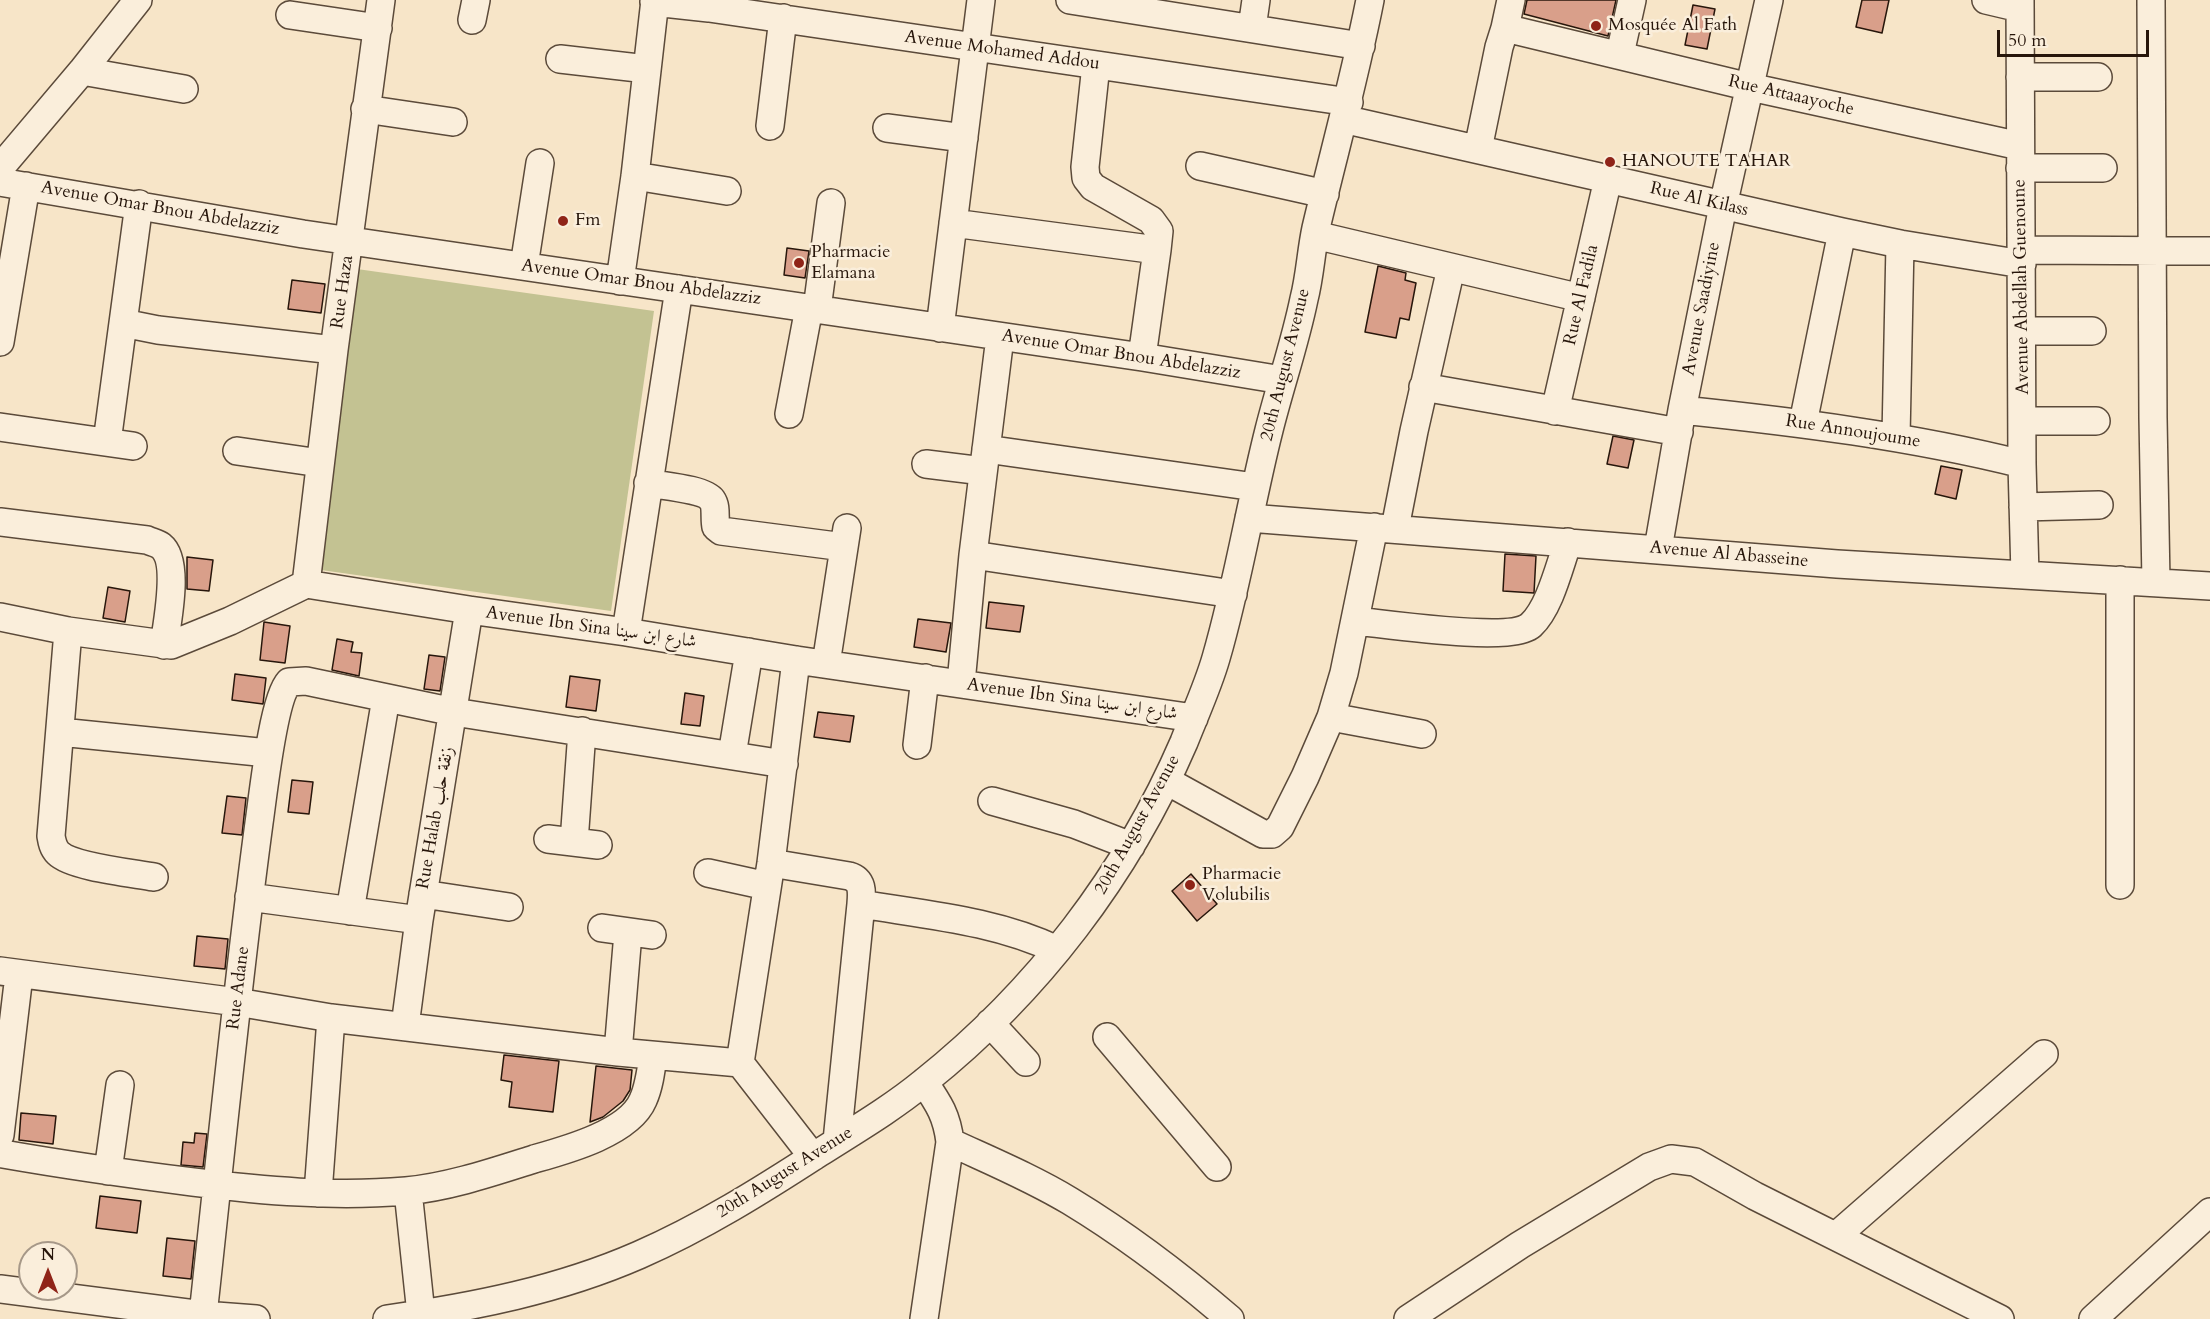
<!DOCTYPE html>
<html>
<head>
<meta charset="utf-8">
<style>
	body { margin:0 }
	#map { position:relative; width:2210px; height:1319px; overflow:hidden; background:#f7e5c8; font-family:Cardo,serif }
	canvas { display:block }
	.north { position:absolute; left:18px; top:1241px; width:60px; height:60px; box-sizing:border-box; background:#faeedb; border:2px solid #a69888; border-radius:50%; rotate:0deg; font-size:16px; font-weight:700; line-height:24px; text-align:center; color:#27160b }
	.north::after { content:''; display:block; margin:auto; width:21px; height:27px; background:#8f2418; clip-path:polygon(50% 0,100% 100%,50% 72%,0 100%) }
	.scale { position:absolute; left:1997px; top:30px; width:152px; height:27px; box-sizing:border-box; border:3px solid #27160b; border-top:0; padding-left:8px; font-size:18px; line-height:21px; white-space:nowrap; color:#27160b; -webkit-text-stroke:4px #faeedb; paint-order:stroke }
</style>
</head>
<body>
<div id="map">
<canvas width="2210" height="1319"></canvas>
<div class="north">N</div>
<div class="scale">50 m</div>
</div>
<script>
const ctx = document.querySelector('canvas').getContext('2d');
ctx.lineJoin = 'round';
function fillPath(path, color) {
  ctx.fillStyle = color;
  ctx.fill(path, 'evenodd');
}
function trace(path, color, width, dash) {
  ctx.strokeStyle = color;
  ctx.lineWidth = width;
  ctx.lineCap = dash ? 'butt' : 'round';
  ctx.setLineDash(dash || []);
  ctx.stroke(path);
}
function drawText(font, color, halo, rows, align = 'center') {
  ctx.font = font + ' Cardo,Amiri,serif';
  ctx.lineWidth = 5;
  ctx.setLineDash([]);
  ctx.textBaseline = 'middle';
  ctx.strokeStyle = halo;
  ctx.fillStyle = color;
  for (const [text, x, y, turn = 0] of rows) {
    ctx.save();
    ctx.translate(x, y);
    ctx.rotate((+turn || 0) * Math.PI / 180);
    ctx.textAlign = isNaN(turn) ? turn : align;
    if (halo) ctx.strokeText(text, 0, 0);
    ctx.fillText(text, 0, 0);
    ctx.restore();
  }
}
fillPath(new Path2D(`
	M 357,269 L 654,311 L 611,611 L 314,569 Z`), '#c3c292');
const building = new Path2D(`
	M 1527,0 L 1616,0 L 1608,36 L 1524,14 Z
	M 1862,0 L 1889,0 L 1882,33 L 1856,27 Z
	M 1693,5 L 1715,9 L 1707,49 L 1685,45 Z
	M 787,248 L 809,251 L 805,278 L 784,275 Z
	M 1378,266 L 1406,273 L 1405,280 L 1416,283 L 1409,320 L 1400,318 L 1396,338 L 1365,332 Z
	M 292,280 L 325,284 L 321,313 L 288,309 Z
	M 1613,436 L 1634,440 L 1628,468 L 1607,464 Z
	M 1941,466 L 1962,470 L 1956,499 L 1935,494 Z
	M 1505,554 L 1536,556 L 1534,593 L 1503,591 Z
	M 187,557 L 213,560 L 209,591 L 187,589 Z
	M 108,587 L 130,591 L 125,622 L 103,618 Z
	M 989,602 L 1024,606 L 1020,632 L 986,628 Z
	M 918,619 L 951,623 L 946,652 L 914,647 Z
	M 264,622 L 290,626 L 285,663 L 260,660 Z
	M 337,639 L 353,642 L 351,652 L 362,653 L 359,676 L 332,670 Z
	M 429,655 L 445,657 L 440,691 L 424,689 Z
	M 235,674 L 266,678 L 263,704 L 232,700 Z
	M 570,676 L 600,680 L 596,711 L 566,707 Z
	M 685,693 L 704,696 L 700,726 L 681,724 Z
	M 818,712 L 854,716 L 850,742 L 814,737 Z
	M 292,780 L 313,782 L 309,814 L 288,812 Z
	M 227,796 L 246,798 L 242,835 L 222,833 Z
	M 1191,874 L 1217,904 L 1197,921 L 1172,891 Z
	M 197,936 L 228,939 L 225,969 L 194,966 Z
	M 504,1055 L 559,1061 L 553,1112 L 509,1107 L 512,1082 L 501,1080 Z
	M 596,1066 L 632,1070 L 630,1090 L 623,1101 L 603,1117 L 590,1122 Z
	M 21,1113 L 56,1116 L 53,1144 L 19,1140 Z
	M 195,1133 L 207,1134 L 203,1167 L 181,1165 L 183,1142 L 194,1143 Z
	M 100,1196 L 141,1201 L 137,1233 L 96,1228 Z
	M 167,1238 L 195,1241 L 191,1279 L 163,1276 Z`);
fillPath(building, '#d99f8a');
trace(building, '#27160b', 1.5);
const minor = new Path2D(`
	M 1070,0 L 1361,46
	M 1986,0 L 2020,8
	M 2020,0 L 2022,464 L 2025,575
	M 2151,0 L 2153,418 L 2156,582
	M 654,2 L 709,8 L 1349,102
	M 290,15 L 378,28
	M 472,20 L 476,0
	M 1252,28 L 1256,0
	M 1505,28 L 1511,0
	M 1620,54 L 1632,0
	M 560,59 L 647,69
	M 1096,65 L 1085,167 L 1086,178 L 1093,187 L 1151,220 L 1159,231 L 1157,250
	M 82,71 L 184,89
	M 2020,77 L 2098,77
	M 365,109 L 453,122
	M 1343,119 L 1842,232 L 1900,244 L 2022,264
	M 770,126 L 783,18
	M 887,128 L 964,138
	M 1478,149 L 1499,47 L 1505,28 L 1750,87 L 2020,146
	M 1200,166 L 1325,194
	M 0,168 L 82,71 L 138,0
	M 2020,168 L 2103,168
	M 635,176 L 727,191
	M 0,182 L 303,234 L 1142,357 L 1282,380
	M 953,223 L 1157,250 L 1142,357
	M 1315,235 L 1581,298
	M 2022,250 L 2210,251
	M 524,266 L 540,163
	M 620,281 L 635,176 L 655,0
	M 817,309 L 831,203
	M 123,323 L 158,330 L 334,350
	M 940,328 L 981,0
	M 2022,331 L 2092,331
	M 0,342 L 26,186
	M 1423,387 L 1679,432
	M 1682,410 C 1797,422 1910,436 2022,464
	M 1555,411 L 1608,179
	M 789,414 L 809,308
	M 2023,421 L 2096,421
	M 1803,423 L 1842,232
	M 0,427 L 133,446
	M 1896,437 L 1900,244
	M 107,442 L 139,204
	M 986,449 L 1255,487
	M 237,451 L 320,463
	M 926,464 L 983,471
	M 648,483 C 662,486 704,489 712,500 C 717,507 714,519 716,527 L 721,531 L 844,547
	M 2023,507 L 2099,505
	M 1249,518 L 1837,564 L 2210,586
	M 0,522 L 147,540 C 151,542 157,543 161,546 C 180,561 167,623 164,645
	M 1395,528 L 1414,431 L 1451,268
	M 1658,549 L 1682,410 L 1723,206 L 1769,0
	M 973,555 L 1233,594
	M 306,584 L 334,350 L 381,0
	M 0,617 L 68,631 L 171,645 L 230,621 L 306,584 L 469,610 L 626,632 L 796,660 L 1194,718
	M 1355,621 C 1386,624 1511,643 1531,625 C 1550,607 1559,567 1568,542
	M 68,631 L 51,836 C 52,842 53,848 58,853 C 72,867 132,873 154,877
	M 626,632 L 679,289
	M 796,660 L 771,863 L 740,1063 L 813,1157
	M 826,664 L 847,528
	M 961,683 L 973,555 L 1000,337
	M 1331,717 L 1422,734
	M 60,732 L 268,753
	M 917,745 L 925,678
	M 732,755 L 749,652
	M 1167,781 L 1263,834 L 1272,834 L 1280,827 L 1305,777 L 1331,717 L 1344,673 L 1374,527
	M 992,801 L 1074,824 L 1131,846
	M 548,839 L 598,845
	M 574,842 L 582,731
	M 771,863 L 849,876 C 863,880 862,892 861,904 L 837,1141
	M 708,873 L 767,886
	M 2120,885 L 2120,580
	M 423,894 L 509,907
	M 249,897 L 419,920
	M 861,904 C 927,915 997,921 1057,950
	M 350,911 L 386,698
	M 602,928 L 652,935
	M 0,971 L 237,1002 L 331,1018 L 618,1052 L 740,1063
	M 990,1023 L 1026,1062
	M 405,1026 L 419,920 L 469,610
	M 1107,1037 L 1217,1167
	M 618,1052 L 628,933
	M 924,1082 C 939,1104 947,1116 950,1142 L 924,1319
	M 0,1135 L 19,975
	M 950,1142 C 991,1161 1032,1178 1070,1201 C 1126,1235 1180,1276 1230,1319
	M 0,1151 L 3,1154 C 66,1165 129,1174 193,1182 C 264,1191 335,1197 406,1191 C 449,1187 493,1172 534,1159 C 566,1150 629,1133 643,1100 C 649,1087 651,1071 653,1056
	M 108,1171 L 120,1085
	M 408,1191 L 421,1314
	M 318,1193 L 331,1018
	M 1836,1236 L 2044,1054
	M 0,1289 L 203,1315 L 256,1319
	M 203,1315 C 221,1151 237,986 259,823 C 263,796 273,699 289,682 L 306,681 L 454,712 L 784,764
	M 387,1319 C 473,1307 559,1290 639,1255 C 703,1227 762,1190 819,1153 C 855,1130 891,1109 924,1082 C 1037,992 1127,874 1184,742 C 1195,714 1208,686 1216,658 C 1238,583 1250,505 1269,430 C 1280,386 1295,343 1304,299 C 1310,276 1311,251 1316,228 C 1334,152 1355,77 1370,0
	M 1408,1319 L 1520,1245 L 1649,1167 L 1671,1159 L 1695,1162 L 1755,1196 L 2000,1319
	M 2093,1319 L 2210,1212`);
trace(minor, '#5b4a3a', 30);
trace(minor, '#faeedb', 27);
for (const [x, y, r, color] of [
	[1596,26,6,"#8f2418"],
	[1610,162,6,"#8f2418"],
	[563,221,6,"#8f2418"],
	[799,263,6,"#8f2418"],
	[1190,885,6,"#8f2418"]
]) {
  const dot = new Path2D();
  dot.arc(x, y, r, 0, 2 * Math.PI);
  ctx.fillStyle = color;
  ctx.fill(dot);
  trace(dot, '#faeedb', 2);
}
drawText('18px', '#27160b', '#faeedb', [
	["Mosquée Al Fath",1608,26],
	["HANOUTE TAHAR",1622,162],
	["Fm",575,221],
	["Pharmacie",811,253],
	["Elamana",811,274],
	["Pharmacie",1202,875],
	["Volubilis",1202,896]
], 'left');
drawText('18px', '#27160b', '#faeedb', [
	["Avenue Mohamed Addou",1002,51,8],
	["Rue Attaaayoche",1791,96,13],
	["Rue Al Kilass",1699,200,13],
	["Avenue Omar Bnou Abdelazziz",160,209,10],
	["Avenue Omar Bnou Abdelazziz",641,283,8],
	["Avenue Abdellah Guenoune",2022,287,-91],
	["Rue Haza",343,292,-82],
	["Rue Al Fadila",1582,295,-77],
	["Avenue Saadiyine",1702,309,-79],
	["Avenue Omar Bnou Abdelazziz",1121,355,9],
	["20th August Avenue",1286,365,-76],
	["Rue Annoujoume",1853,432,9],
	["Avenue Al Abasseine",1729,555,5],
	["Avenue Ibn Sina شارع ابن سينا",591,628,8],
	["Avenue Ibn Sina شارع ابن سينا",1072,700,8],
	["Rue Halab زنقة حلب",436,818,-80],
	["20th August Avenue",1138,825,-61],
	["Rue Adane",239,988,-83],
	["20th August Avenue",785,1173,-32]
]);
</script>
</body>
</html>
